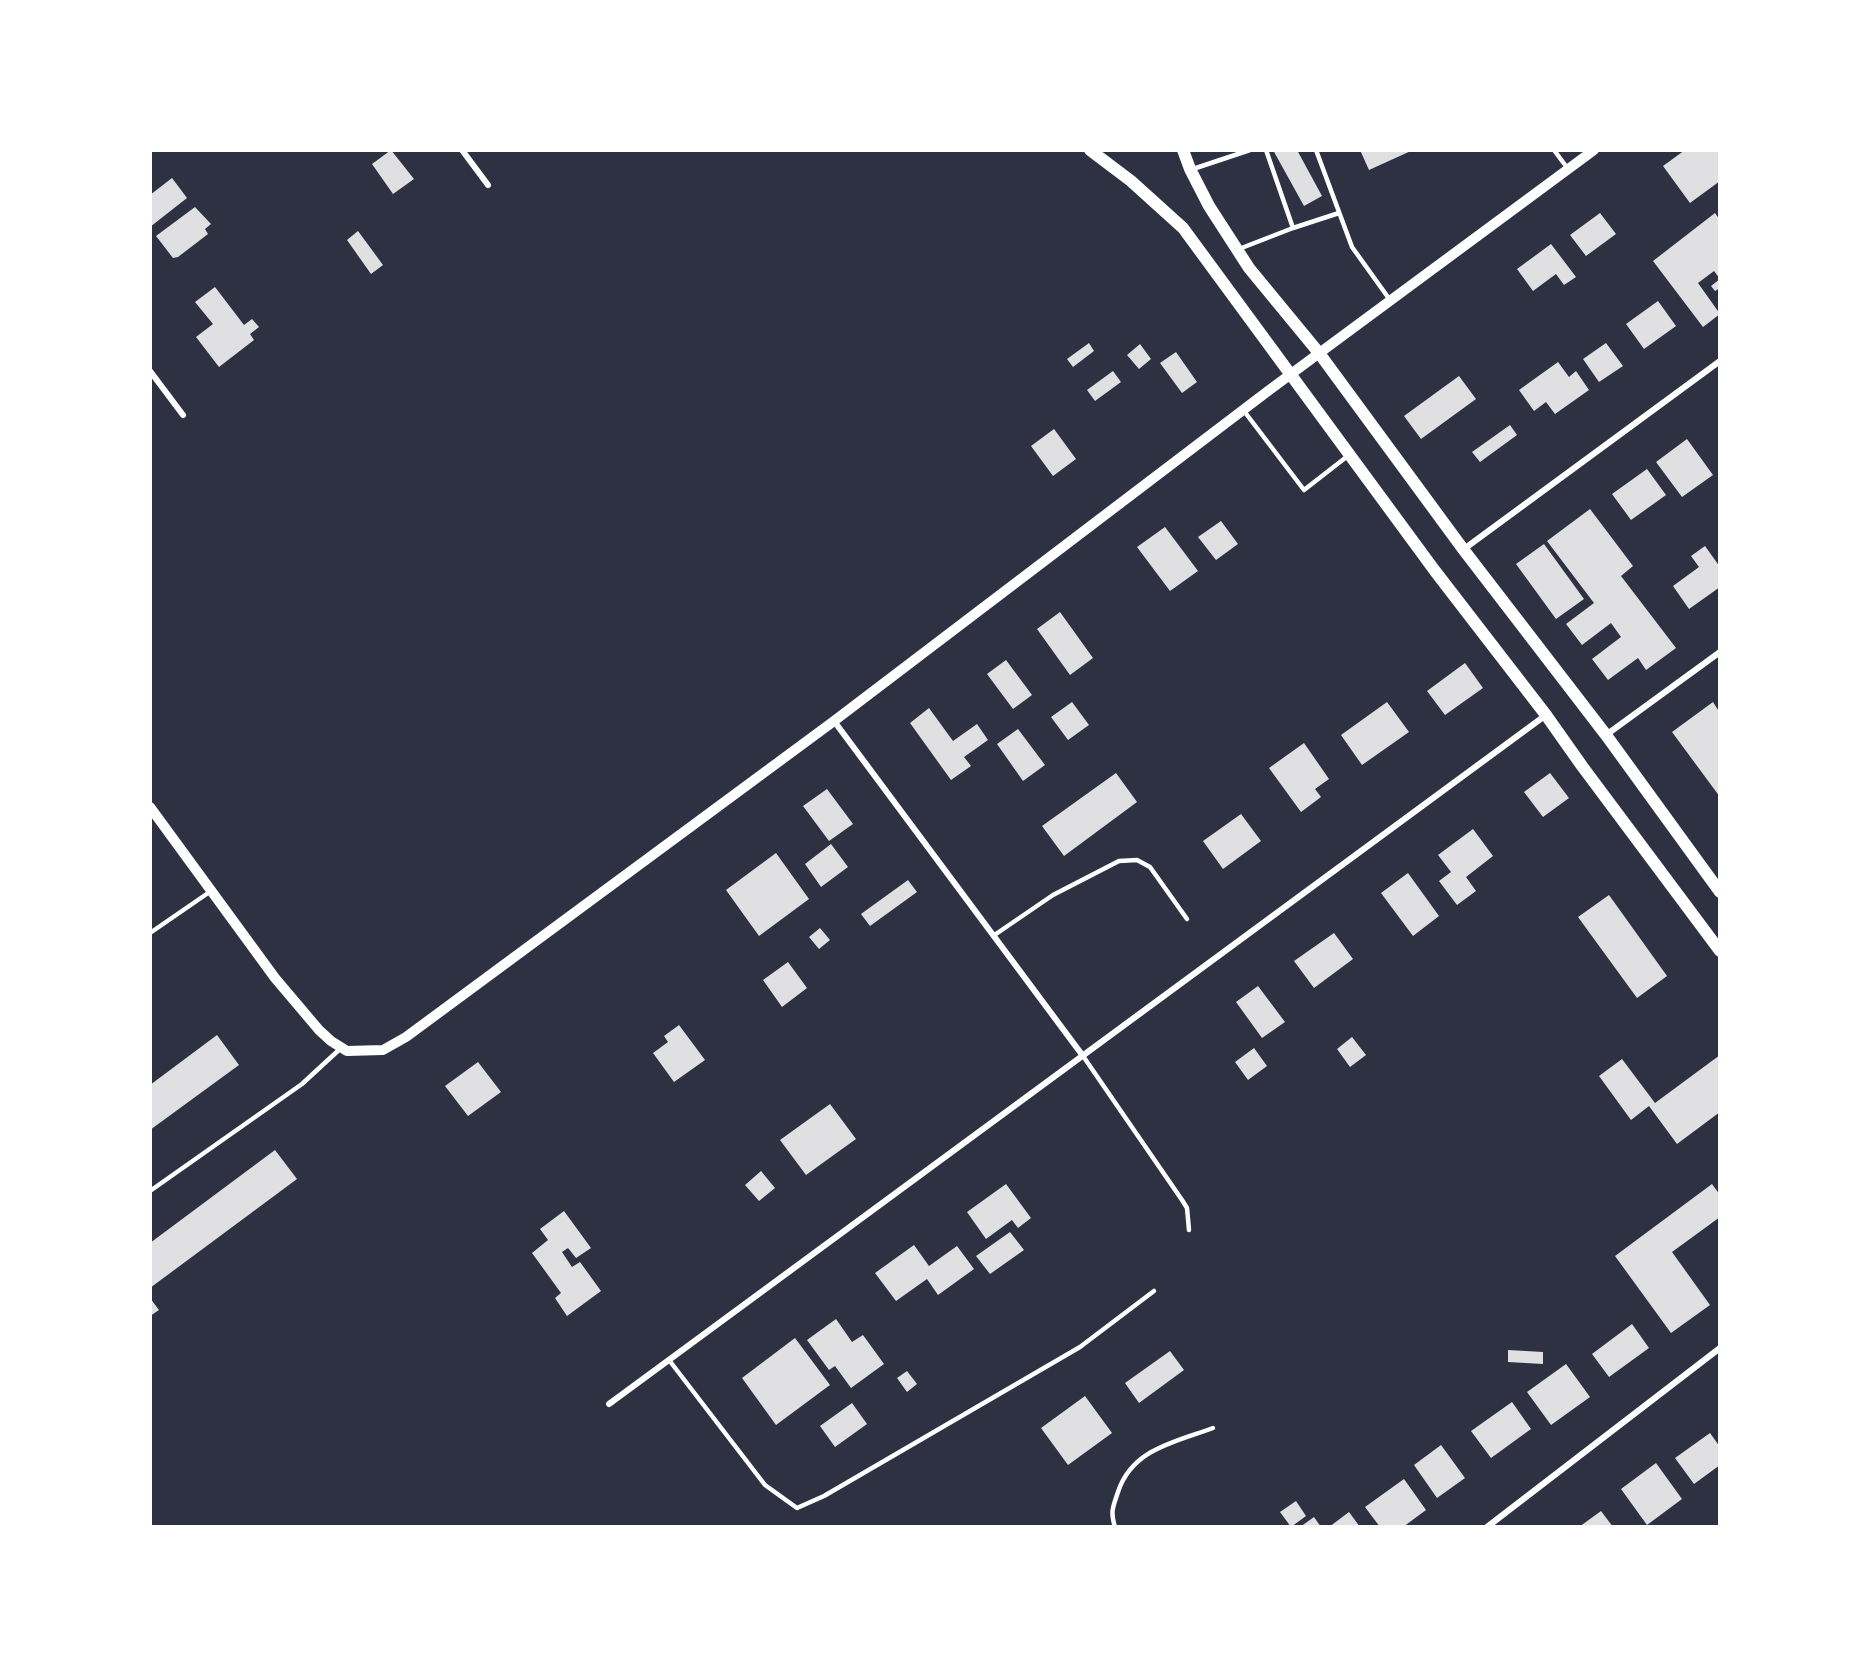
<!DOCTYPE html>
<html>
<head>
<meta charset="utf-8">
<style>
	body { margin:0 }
	#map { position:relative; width:1870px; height:1677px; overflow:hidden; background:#2d3142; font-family:"Libre Baskerville",serif }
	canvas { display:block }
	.frame { position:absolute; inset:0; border:152px solid #fff; pointer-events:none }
</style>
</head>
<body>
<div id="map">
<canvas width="1870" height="1677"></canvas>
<div class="frame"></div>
</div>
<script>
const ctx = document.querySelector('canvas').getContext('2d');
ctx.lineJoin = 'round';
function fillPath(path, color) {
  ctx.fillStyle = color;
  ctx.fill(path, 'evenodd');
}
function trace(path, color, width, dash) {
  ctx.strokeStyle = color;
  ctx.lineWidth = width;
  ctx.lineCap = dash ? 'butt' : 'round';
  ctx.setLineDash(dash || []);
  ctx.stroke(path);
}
fillPath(new Path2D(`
	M 391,150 L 414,179 L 393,194 L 372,164 Z
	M 1273,150 L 1297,150 L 1322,196 L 1304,206 Z
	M 1360,150 L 1413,150 L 1369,170 Z
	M 1685,150 L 1720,150 L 1720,181 L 1690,203 L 1663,166 Z
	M 172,178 L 187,198 L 150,227 L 150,195 Z
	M 195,207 L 211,224 L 205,229 L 208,234 L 178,257 L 173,258 L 156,236 Z
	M 1600,213 L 1616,234 L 1586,256 L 1570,235 Z
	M 1715,213 L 1720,220 L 1720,279 L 1714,271 L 1698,283 L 1720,314 L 1703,327 L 1653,261 Z
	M 358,231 L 383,265 L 371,274 L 347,240 Z
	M 1551,244 L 1576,277 L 1564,285 L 1556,274 L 1533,291 L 1517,269 Z
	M 1720,279 L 1720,288 L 1715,291 L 1711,286 Z
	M 215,287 L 244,325 L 252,319 L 259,327 L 250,334 L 254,340 L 219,367 L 196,337 L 213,324 L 195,302 Z
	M 1658,301 L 1676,326 L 1644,349 L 1626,324 Z
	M 1089,343 L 1094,351 L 1073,367 L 1067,359 Z
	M 1606,343 L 1623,366 L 1599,382 L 1583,359 Z
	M 1140,344 L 1151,359 L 1139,369 L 1127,355 Z
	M 1176,352 L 1197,382 L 1182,393 L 1160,363 Z
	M 1558,362 L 1569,377 L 1576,371 L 1589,390 L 1555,414 L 1546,402 L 1534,411 L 1519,390 Z
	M 1113,371 L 1121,382 L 1095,401 L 1087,390 Z
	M 1459,376 L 1476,399 L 1421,439 L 1404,416 Z
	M 1510,425 L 1517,435 L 1480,462 L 1472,452 Z
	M 1054,429 L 1076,459 L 1053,476 L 1031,446 Z
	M 1687,439 L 1713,475 L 1682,497 L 1656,462 Z
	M 1647,469 L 1666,495 L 1631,520 L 1612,494 Z
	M 1590,509 L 1633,566 L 1621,576 L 1676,648 L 1646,670 L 1638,658 L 1608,680 L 1592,659 L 1621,637 L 1611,623 L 1582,645 L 1566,624 L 1594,603 L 1547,541 Z
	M 1221,521 L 1238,544 L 1216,560 L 1198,537 Z
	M 1165,527 L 1198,571 L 1170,591 L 1137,547 Z
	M 1544,544 L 1584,599 L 1556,619 L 1516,564 Z
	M 1705,546 L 1720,567 L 1720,587 L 1689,609 L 1673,586 L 1699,567 L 1691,556 Z
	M 1060,612 L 1093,658 L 1070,675 L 1037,629 Z
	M 1006,660 L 1032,695 L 1013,709 L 987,674 Z
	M 1465,663 L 1483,688 L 1445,715 L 1427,691 Z
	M 1072,702 L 1089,725 L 1068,740 L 1051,717 Z
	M 1387,702 L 1409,732 L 1362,765 L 1341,735 Z
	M 1713,702 L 1720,713 L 1720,797 L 1672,732 Z
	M 929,708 L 953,741 L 977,724 L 988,740 L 964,757 L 971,766 L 951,780 L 910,723 Z
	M 1018,729 L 1045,765 L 1023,781 L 997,744 Z
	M 1304,743 L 1329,779 L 1315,789 L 1321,797 L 1301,812 L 1269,768 Z
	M 1116,773 L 1137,802 L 1064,856 L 1042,826 Z
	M 1550,773 L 1569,798 L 1543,817 L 1524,792 Z
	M 827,789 L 853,824 L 829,841 L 803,806 Z
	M 1241,814 L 1261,841 L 1223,869 L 1203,841 Z
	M 1473,829 L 1493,856 L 1466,877 L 1476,891 L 1457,905 L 1439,881 L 1451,872 L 1438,855 Z
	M 831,844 L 848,867 L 821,887 L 805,864 Z
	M 776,853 L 809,899 L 759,936 L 726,890 Z
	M 1408,873 L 1439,916 L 1413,936 L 1381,893 Z
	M 908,880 L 917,892 L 870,926 L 861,914 Z
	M 1609,895 L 1667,976 L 1637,998 L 1578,917 Z
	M 820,928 L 830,940 L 819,949 L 809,937 Z
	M 1334,933 L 1353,959 L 1314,988 L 1294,961 Z
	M 788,962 L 807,988 L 782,1007 L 763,980 Z
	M 1258,986 L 1285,1022 L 1262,1038 L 1236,1002 Z
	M 679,1025 L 705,1060 L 674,1082 L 653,1053 L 668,1042 L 664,1036 Z
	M 217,1035 L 239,1065 L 150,1130 L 150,1085 Z
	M 1352,1037 L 1366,1055 L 1350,1067 L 1337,1049 Z
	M 1254,1048 L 1267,1066 L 1248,1080 L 1235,1062 Z
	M 1720,1055 L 1720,1112 L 1677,1144 L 1649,1106 L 1631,1120 L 1599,1076 L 1622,1059 L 1655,1103 Z
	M 478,1062 L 501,1092 L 468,1116 L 445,1086 Z
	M 830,1104 L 856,1139 L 806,1175 L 780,1140 Z
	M 275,1150 L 297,1179 L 150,1288 L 150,1243 Z
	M 761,1171 L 775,1188 L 759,1201 L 745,1185 Z
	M 1006,1184 L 1031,1218 L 1018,1228 L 1012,1220 L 986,1239 L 967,1212 Z
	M 1712,1184 L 1720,1195 L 1720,1217 L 1672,1252 L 1710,1305 L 1671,1333 L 1615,1256 Z
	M 564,1211 L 591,1248 L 576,1258 L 568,1248 L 562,1252 L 572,1267 L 580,1262 L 601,1291 L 567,1316 L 555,1298 L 561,1293 L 532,1253 L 548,1240 L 540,1229 Z
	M 1010,1232 L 1024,1250 L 990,1274 L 976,1256 Z
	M 914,1245 L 929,1266 L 957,1246 L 974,1269 L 938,1295 L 927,1279 L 896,1301 L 875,1273 Z
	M 150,1298 L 159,1310 L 150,1316 Z
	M 836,1319 L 852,1342 L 863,1335 L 884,1364 L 851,1388 L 835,1366 L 829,1370 L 807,1340 Z
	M 1632,1324 L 1649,1348 L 1609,1377 L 1592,1354 Z
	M 795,1338 L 830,1385 L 776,1425 L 742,1378 Z
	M 1508,1350 L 1543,1352 L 1543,1364 L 1508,1362 Z
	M 1170,1351 L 1184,1370 L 1139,1403 L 1125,1383 Z
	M 1566,1364 L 1590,1397 L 1551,1425 L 1527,1392 Z
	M 907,1371 L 917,1384 L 907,1392 L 897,1378 Z
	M 1085,1396 L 1112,1433 L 1068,1465 L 1041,1428 Z
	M 1512,1402 L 1531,1429 L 1491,1458 L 1471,1431 Z
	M 852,1403 L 867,1424 L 835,1447 L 820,1426 Z
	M 1710,1433 L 1720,1447 L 1720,1465 L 1694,1484 L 1675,1458 Z
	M 1441,1445 L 1465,1478 L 1437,1498 L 1414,1465 Z
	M 1656,1463 L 1682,1499 L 1647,1525 L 1621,1489 Z
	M 1404,1479 L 1426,1510 L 1403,1527 L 1380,1527 L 1365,1507 Z
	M 1296,1501 L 1306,1516 L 1291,1527 L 1280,1512 Z
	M 1601,1511 L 1613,1527 L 1579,1527 Z
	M 1349,1512 L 1360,1527 L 1329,1527 Z
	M 1314,1517 L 1321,1527 L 1300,1527 Z`), '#e0e0e3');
trace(new Path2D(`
	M 1266,150 L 1293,228 L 1339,213
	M 1316,150 L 1352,247 L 1390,300
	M 1554,150 L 1568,169
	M 1193,169 L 1250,150
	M 1239,249 L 1293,228
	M 1244,411 L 1304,490 L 1349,455
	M 150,933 L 211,891
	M 993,936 L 1053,895 L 1119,861 L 1137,860 L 1150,867 L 1187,919
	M 1083,1056 L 1182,1200 L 1187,1208 L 1189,1230
	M 150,1191 L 302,1084 L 341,1048
	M 669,1360 L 765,1485 L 797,1508 L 824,1496 L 1080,1347 L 1154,1291
	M 1115,1527 C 1110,1511 1113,1507 1118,1492 C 1132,1449 1175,1442 1213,1428`), '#fff', 4.5);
trace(new Path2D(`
	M 462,150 L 488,185
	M 150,371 L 183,415
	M 1464,549 L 1720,361
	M 834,721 L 1083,1056
	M 1606,735 L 1720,652
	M 609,1404 L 1546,715
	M 1487,1527 L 1720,1348`), '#fff', 6);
trace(new Path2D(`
	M 150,807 L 275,978 L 319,1030 L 331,1041 L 347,1051 L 383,1050 L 406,1037 L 834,721 L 1268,391 L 1594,150`), '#fff', 10);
trace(new Path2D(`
	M 1090,150 L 1131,181 L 1183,228 L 1435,571 L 1546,715 L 1582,766 L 1720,951
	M 1183,150 L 1190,169 L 1209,206 L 1249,268 L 1319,353 L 1463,549 L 1606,735 L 1720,892`), '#fff', 12);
</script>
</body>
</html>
